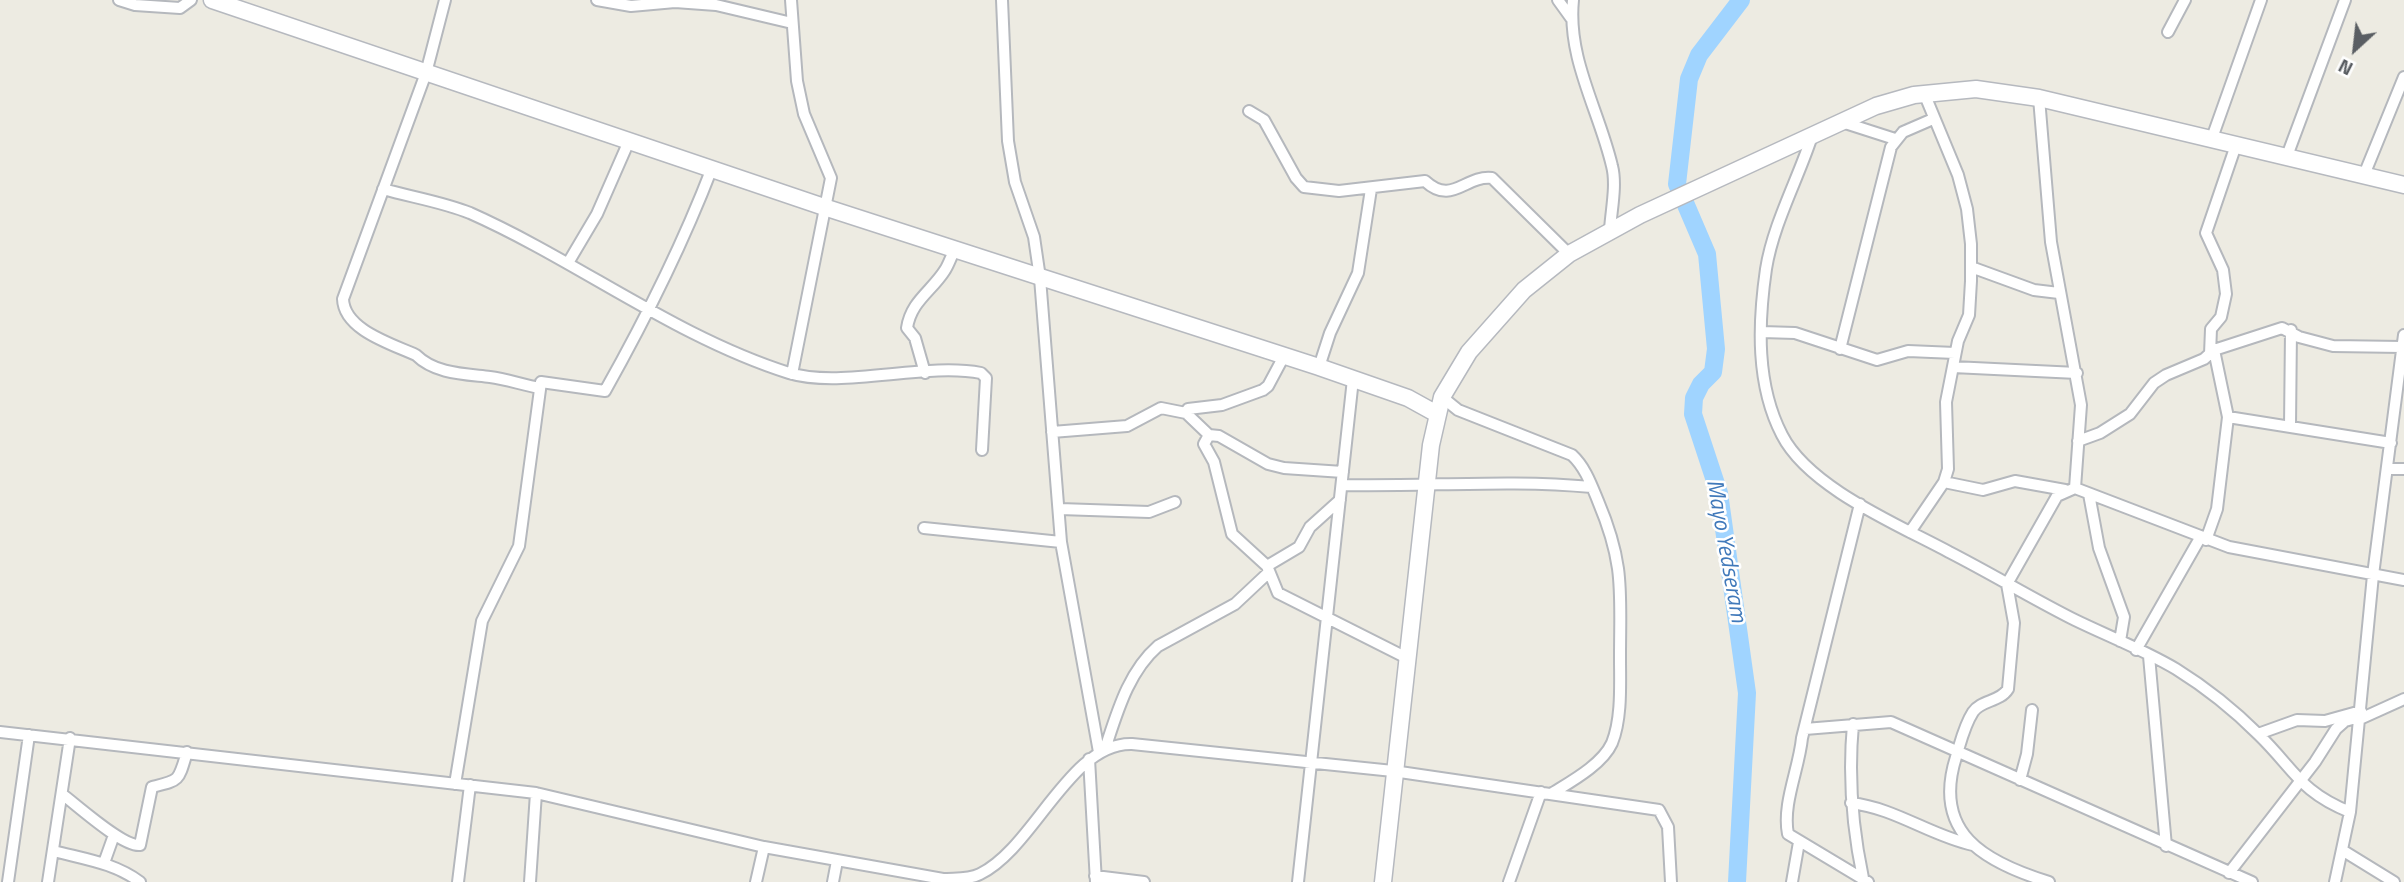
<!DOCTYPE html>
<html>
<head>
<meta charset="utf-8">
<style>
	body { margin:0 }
	#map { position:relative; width:2404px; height:882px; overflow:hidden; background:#edebe2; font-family:"Titillium Web",sans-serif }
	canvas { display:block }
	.north { position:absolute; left:2320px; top:14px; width:70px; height:70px; -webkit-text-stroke:5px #fff; paint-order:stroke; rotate:207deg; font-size:19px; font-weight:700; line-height:28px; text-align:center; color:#5a5e63 }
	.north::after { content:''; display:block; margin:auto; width:24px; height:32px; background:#5a5e63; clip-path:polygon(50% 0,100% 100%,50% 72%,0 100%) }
</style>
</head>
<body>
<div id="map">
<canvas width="2404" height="882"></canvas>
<div class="north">N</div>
</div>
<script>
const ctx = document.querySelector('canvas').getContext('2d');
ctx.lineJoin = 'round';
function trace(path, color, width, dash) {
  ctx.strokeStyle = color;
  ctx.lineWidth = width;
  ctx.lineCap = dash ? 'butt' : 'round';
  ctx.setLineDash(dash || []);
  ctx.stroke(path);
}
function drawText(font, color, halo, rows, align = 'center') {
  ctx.font = font + ' "Titillium Web",sans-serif';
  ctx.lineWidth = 5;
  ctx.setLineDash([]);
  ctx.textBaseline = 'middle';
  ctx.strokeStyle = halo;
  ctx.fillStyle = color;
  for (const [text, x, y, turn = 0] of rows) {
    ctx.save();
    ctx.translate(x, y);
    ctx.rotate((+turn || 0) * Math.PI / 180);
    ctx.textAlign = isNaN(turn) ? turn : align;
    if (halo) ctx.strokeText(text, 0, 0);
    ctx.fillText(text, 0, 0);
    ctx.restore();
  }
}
trace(new Path2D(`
	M 1737,882 L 1747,693 L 1719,493 L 1693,414 L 1694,398 L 1701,384 L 1713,372 L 1716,349 L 1707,254 L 1677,184 L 1689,79 L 1699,55 L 1741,0`), '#a0d4ff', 18);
const street = new Path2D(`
	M 119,0 L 135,5 L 180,8 L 191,0
	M 445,0 L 426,73 L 343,299 C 344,330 392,344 416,355 C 435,374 465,374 490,377 C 506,379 523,385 540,388
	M 597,0 L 631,6 L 675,2 L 716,5 L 792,23
	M 791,0 L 797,81 L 804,114 L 831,178 L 792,374
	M 1002,0 L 1008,141 L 1015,182 L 1034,237 L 1040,278 L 1061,542 L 1099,752
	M 1558,0 L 1571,18
	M 1573,0 C 1567,59 1599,110 1612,166 C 1617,185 1611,211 1610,230
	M 2168,32 L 2185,0
	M 2039,98 L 2051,242 L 2081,405 L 2075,488
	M 1249,111 L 1264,120 L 1296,178 L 1304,187 L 1339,191 L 1425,181 C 1452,206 1465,175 1492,178 L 1569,254
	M 1842,122 L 1895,139
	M 2212,138 L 2261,0
	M 1811,139 C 1797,181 1773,225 1766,269 C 1758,324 1756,385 1782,435 C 1809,488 1899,525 1949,552 C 1992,574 2033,599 2075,620 C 2108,636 2144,650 2176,669 C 2205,687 2234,710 2259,735 C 2294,769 2300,792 2350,812
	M 2287,156 L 2345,0
	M 2364,175 L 2404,77
	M 383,189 C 411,197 443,202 470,213 C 578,261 675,337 789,373 C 842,389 925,362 981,373 L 986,378 L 982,450
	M 568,263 L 597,214 L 629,141
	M 1971,267 L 2034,290 L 2059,293
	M 1762,332 L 1795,333 L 1877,360 L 1908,351 L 1955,353
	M 1840,349 L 1891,147 L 1903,132 L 1933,119
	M 2210,354 L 2211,329 L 2221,317 L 2226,294 L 2223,270 L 2206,233 L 2236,145
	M 1319,367 L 1330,333 L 1358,273 L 1371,189
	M 1953,367 L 2077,373
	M 925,373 L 915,338 L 907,328 C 911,301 932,291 945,270 C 949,264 951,256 955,250
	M 1442,397 L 1458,410 L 1572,455 C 1585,467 1591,484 1598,501 C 1625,565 1620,591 1620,658 C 1620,684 1622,718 1612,743 C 1602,765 1570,782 1551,794
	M 1186,413 L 1188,409 L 1222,405 L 1263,390 L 1268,386 L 1284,356
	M 2228,417 L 2391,443
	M 2290,426 L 2291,330
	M 1052,432 L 1127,426 L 1161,408 L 1186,413 L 1209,435 L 1219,436 L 1268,464 L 1284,468 L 1343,472
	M 1209,435 L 1204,444 L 1214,462 L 1232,534 L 1267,566 L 1278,593 L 1407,658
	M 2078,441 L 2100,433 L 2130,414 L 2154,383 L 2166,375 L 2204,359 L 2214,350 L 2282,328 L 2299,337 L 2333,346 L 2402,347
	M 2389,469 L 2404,469
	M 1944,482 L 1983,490 L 2015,481 L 2065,490
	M 1342,485 C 1425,487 1508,479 1592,487
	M 2089,494 L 2099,548 L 2124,617 L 2120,641
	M 1860,504 L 1802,738 C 1799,769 1782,804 1788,834 L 1868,882
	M 1060,509 L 1149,512 L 1175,502
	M 924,528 L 1061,542
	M 1910,532 L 1944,482 L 1948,469 L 1946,402 L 1958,341 L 1969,315 L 1971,281 L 1971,244 L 1967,209 L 1958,175 L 1924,93
	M 2206,540 L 2217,509 L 2228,417 L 2214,350
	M 1267,566 L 1299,547 L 1310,527 L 1340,500
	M 2136,650 L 2200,538
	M 2149,656 L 2166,846
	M 2360,719 L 2404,699
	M 1853,724 C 1848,778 1852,826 1863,878
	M 1805,729 L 1891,722 L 2252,882
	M 0,732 L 536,793 L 764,847 L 943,879 C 955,878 968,880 980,874 C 1034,848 1070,742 1132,744 L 1393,771 L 1659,810 L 1668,827 L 1671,882
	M 2258,734 L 2297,720 L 2325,721 L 2361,711
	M 1105,749 C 1117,713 1128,672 1158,646 L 1235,604 L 1267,574
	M 1089,759 L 1096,882
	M 2020,780 L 2027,754 L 2032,710
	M 455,784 L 482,621 L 519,546 L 541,382 L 605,391 C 646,318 682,246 712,168
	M 62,794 C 78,806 123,847 140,845 L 152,787 C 180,780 178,782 187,752
	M 1851,803 C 1895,808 1931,836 1973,845
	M 2342,850 L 2394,882
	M 54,851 C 84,859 115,863 140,882
	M 104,863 L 114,835
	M 2229,873 L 2315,762 L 2336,729 L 2345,721 L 2360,717
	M 1095,876 L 1144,882
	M 8,882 L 29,735
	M 48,882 L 70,738
	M 458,882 L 470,785
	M 530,882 L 536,793
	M 756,882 L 764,847
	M 833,882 L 837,861
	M 1298,882 L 1353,379
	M 1509,882 L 1541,792
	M 1792,882 L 1799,842
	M 2049,882 C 1984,862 1932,833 1956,757 C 1961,741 1964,726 1973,712 C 1981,700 2000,702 2008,689 L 2014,623 L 2007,584 L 2057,496 L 2075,488 L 2229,547 L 2404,580
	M 2335,882 L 2350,812 L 2373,575 L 2404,335`);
const secondary = new Path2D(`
	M 212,0 L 827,208 L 1319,367 L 1408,398 L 1437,414
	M 1383,882 L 1431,445 L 1442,397 L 1469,352 L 1524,290 L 1569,254 L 1640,215 L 1876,106 L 1914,95 L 1976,89 L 2039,98 L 2404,185`);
trace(street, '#b5b8bd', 14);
trace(secondary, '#b6b9bf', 19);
trace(street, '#fff', 10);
trace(secondary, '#fff', 16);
drawText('italic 23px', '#4079ba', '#fff', [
	["Mayo Yedseram",1725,551,80]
]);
</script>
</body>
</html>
